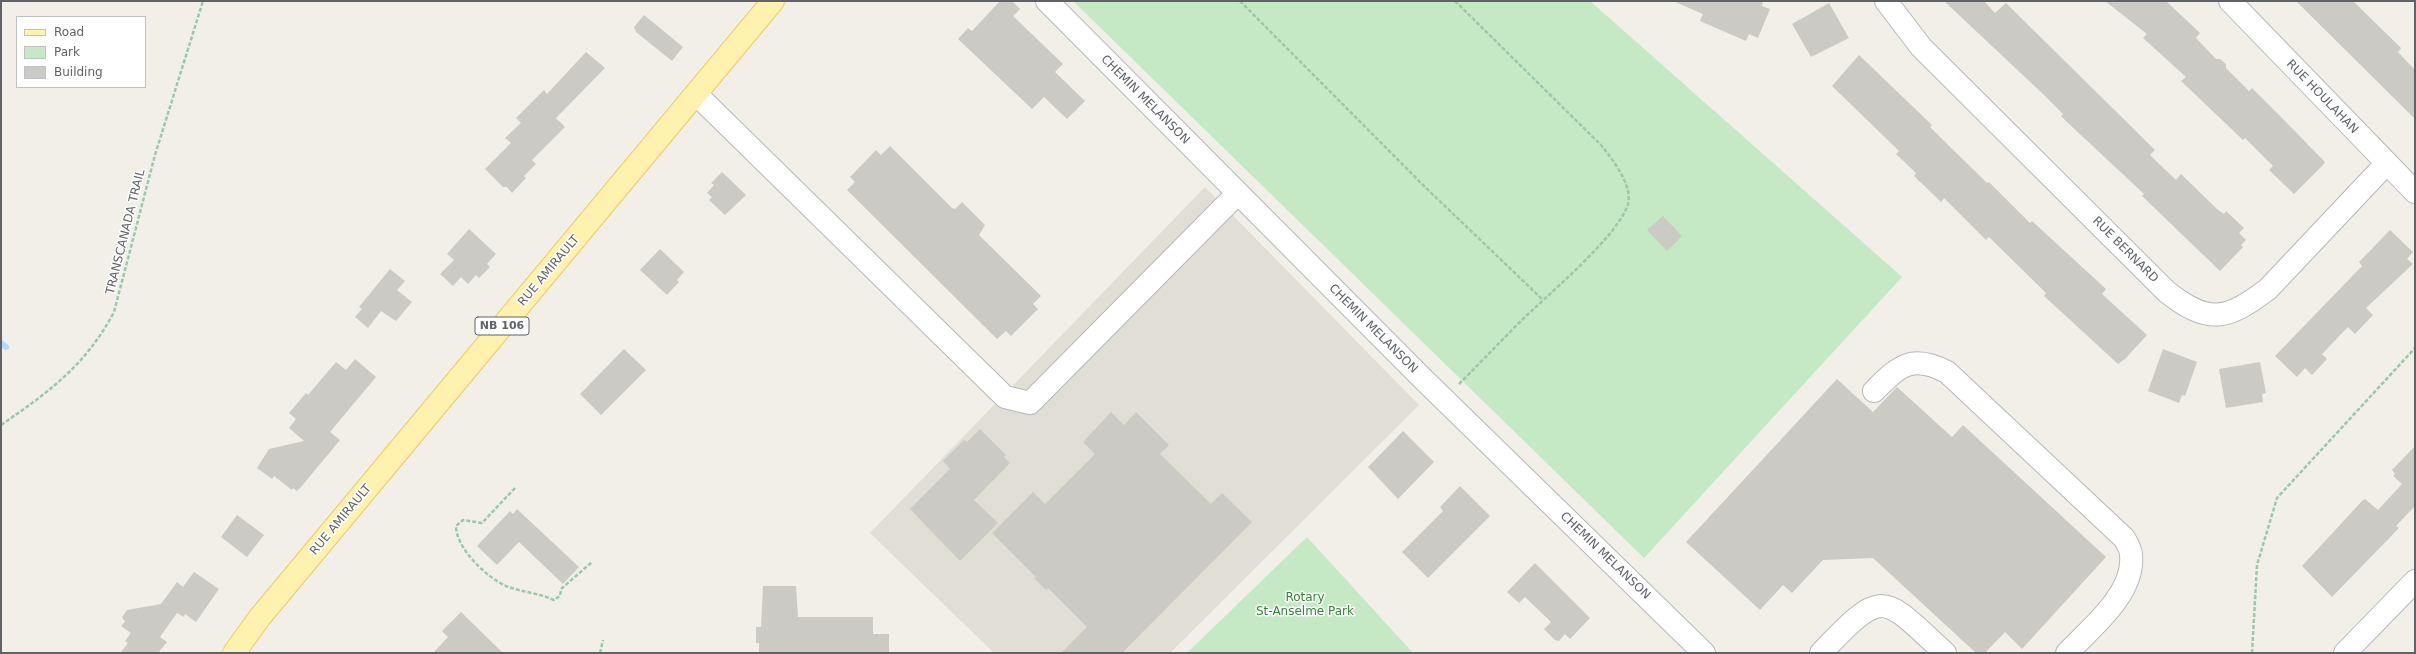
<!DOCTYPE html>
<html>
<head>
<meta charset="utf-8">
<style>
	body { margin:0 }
	#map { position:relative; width:2416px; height:654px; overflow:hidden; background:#f1efe8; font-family:"DejaVu Sans",sans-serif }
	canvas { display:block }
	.frame { position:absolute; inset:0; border:2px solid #5f6368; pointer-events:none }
	.legend { position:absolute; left:16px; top:16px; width:130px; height:72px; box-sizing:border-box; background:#fff; border:1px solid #bfc1c3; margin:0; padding:5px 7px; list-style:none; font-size:12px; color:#5f6368 }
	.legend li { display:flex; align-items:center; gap:8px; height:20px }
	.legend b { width:20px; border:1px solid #bfc1c3 }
</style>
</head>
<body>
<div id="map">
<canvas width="2416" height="654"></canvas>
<div class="frame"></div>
<ul class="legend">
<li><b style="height:5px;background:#fff2af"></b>Road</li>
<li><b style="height:11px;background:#c5e8c5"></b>Park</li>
<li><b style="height:11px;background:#cccac5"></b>Building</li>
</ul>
</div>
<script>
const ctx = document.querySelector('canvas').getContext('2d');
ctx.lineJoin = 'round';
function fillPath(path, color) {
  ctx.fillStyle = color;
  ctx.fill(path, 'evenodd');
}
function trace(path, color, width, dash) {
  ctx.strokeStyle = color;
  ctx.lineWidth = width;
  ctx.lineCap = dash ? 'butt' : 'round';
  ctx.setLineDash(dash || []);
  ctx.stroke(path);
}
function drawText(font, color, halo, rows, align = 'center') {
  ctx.font = font + ' "DejaVu Sans",sans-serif';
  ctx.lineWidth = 3;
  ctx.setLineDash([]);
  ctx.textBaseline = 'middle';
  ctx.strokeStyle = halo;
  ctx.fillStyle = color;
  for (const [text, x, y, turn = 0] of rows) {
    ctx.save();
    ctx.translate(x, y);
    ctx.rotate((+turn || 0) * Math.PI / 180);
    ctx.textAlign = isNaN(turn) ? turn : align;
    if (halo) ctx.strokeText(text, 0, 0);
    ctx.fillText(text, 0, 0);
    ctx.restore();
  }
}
fillPath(new Path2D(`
	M 1205,187 L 1419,405 L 1170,653 L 994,653 L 870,533 Z`), '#e1ded6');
fillPath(new Path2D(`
	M 1073,1 L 1590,1 L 1902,277 L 1644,558 Z
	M 1307,537 L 1413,653 L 1187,653 Z`), '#c5e8c5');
trace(new Path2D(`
	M 1,343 L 6,347`), '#aadaff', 6);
fillPath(new Path2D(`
	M 1000,1 L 1012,1 L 1020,9 L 1013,16 L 1063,64 L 1055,72 L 1085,101 L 1067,119 L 1044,97 L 1032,109 L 958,39 L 968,28 L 972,31 Z
	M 1673,1 L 1763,1 L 1762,6 L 1770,9 L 1758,38 L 1749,34 L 1746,41 L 1700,21 L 1703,14 Z
	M 1944,1 L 1984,1 L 1995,13 L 2006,3 L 2155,150 L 2150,155 L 2176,180 L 2181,174 L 2218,210 L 2224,214 L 2226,211 L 2244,228 L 2239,233 L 2246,240 L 2241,245 L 2243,247 L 2220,271 L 2142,196 L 2144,194 L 2067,122 L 2061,116 L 2063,114 L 2043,94 Z
	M 2105,1 L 2166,1 L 2200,33 L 2196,38 L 2216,59 L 2220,59 L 2226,64 L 2226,68 L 2249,91 L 2252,88 L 2282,118 L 2325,162 L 2323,165 L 2294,194 L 2269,170 L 2273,166 L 2245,138 L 2243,140 L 2181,81 L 2186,77 L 2143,38 L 2147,34 Z
	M 2296,1 L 2353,1 L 2401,48 L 2398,52 L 2415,70 L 2415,119 Z
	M 1829,3 L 1849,38 L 1811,57 L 1792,24 Z
	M 644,15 L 683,47 L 672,61 L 636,32 L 634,27 Z
	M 586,52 L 605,68 L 556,118 L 565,127 L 532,160 L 536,164 L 524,176 L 526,178 L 512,193 L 507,187 L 503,187 L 485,169 L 511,143 L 505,138 L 521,123 L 516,118 L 544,90 L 547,94 Z
	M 1859,55 L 1932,125 L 1930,127 L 1987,183 L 1989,182 L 2030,223 L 2032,221 L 2106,289 L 2102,294 L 2147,335 L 2125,359 L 2118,364 L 2044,296 L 2046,293 L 1989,237 L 1986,240 L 1944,198 L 1941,202 L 1914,176 L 1916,173 L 1896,154 L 1899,151 L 1832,86 Z
	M 890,146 L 952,208 L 955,209 L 962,202 L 985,225 L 979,235 L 1041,296 L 1033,304 L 1038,309 L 1011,336 L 1006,331 L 997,339 L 847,190 L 855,182 L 850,177 L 876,150 L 881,155 Z
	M 722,172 L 746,195 L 725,215 L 709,200 L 712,197 L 707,193 L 714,185 L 711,183 Z
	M 1663,216 L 1682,236 L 1667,251 L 1647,230 Z
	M 469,229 L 496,254 L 487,264 L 490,267 L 479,278 L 476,275 L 468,284 L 461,277 L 453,286 L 440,274 L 454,260 L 447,254 Z
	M 2390,230 L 2413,252 L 2407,259 L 2413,264 L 2366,308 L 2373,315 L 2355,334 L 2348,327 L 2322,354 L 2327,359 L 2312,375 L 2305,368 L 2297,377 L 2275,356 L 2362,266 L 2359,262 Z
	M 660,249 L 684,272 L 677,280 L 679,282 L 667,295 L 640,270 Z
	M 390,269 L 405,281 L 397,290 L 412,302 L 396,321 L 381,311 L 368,328 L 355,317 L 362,309 L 359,307 Z
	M 624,349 L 646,370 L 601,415 L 580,394 Z
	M 2163,349 L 2197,362 L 2185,396 L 2182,395 L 2179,403 L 2148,391 Z
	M 355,359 L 376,377 L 330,432 L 340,440 L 301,487 L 297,491 L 293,488 L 292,490 L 274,476 L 272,479 L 257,468 L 269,449 L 304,441 L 289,428 L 296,419 L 289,413 L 306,393 L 308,395 L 336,362 L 346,370 Z
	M 2260,362 L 2266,393 L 2262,394 L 2263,402 L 2226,408 L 2219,369 Z
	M 1837,379 L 1873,412 L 1897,387 L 1952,437 L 1963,425 L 2106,557 L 2022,649 L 2005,632 L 1985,653 L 1976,653 L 1873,558 L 1823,560 L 1792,593 L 1783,585 L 1760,610 L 1686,542 Z
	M 1111,412 L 1124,425 L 1136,412 L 1169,445 L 1160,454 L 1211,504 L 1222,493 L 1252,522 L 1122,653 L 1061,653 L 1087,627 L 1048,588 L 1046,590 L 1034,578 L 1036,577 L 992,533 L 1033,492 L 1045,504 L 1095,454 L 1083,442 Z
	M 980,429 L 1006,455 L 1004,457 L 1010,463 L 974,500 L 998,523 L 960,561 L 910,509 L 950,469 L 943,461 L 964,440 L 967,442 Z
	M 1403,431 L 1434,462 L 1398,499 L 1368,467 Z
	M 2415,446 L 2415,506 L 2396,526 L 2399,528 L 2332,597 L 2302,566 L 2362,501 L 2365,499 L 2378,510 L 2402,484 L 2393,476 L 2395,474 L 2392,470 Z
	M 1460,486 L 1490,516 L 1428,578 L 1402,552 L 1443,511 L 1440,507 Z
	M 517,509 L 579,567 L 563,584 L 519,542 L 497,565 L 477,546 L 510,511 L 513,514 Z
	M 237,515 L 264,535 L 247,557 L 221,537 Z
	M 1535,563 L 1590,618 L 1570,639 L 1565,634 L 1559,641 L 1555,640 L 1544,629 L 1551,622 L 1525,597 L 1519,603 L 1507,592 Z
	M 194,572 L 219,589 L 196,622 L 185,614 L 184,617 L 177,613 L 160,637 L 167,642 L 158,653 L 120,653 L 128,643 L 125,641 L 131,633 L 121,626 L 125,622 L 122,617 L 127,610 L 161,604 L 177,582 L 183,587 Z
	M 763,586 L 796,586 L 798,617 L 873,617 L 873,634 L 889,634 L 889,653 L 759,653 L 759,643 L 756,643 L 756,627 L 761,627 Z
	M 461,612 L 503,653 L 433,653 L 448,637 L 442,631 Z`), '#cccac5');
const minor = new Path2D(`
	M 1047,1 L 1421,377 L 1704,653
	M 1886,1 L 1921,47 L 2167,292 C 2209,325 2227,320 2268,289 L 2386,164
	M 2230,1 L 2415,192
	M 696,94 L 1005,397 L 1030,403 L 1238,193
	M 1874,391 C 1900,365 1912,354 1947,372 L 2124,538 C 2127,543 2131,549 2131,555 C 2135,593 2092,627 2067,653
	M 1821,653 C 1884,587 1881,594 1945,653
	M 2345,653 L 2415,581`);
const major = new Path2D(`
	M 234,653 L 260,617 L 773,1`);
trace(minor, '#b5b8bc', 24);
trace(major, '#f2c960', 24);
trace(new Path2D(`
	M 1240,1 L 1424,186 L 1543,300
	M 1455,1 L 1601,145 C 1612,159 1633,185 1628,204 C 1618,237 1546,296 1520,322 C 1499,343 1479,364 1458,385
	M 1,425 C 49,392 86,365 114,312 L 155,155 L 203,1
	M 515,488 L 482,523 L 463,520 L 456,526 C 456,548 486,577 506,586 C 521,592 539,593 554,600 L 560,596 L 561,589 L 592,562
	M 600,653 L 603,640
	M 2252,653 L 2257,565 L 2277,498 L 2415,348`), '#9cc7a9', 2.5, [4, 2]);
trace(minor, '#fff', 22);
trace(major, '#fff2af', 22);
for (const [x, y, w] of [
	[502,326,54]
]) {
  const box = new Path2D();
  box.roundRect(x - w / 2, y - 9, w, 18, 3);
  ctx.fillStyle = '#fff';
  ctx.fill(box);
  trace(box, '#5f6368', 1);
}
drawText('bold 11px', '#5f6368', null, [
	["NB 106",502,326]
]);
drawText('12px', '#5f6368', '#fff', [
	["RUE HOULAHAN",2322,97,46],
	["CHEMIN MELANSON",1145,100,45],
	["TRANSCANADA TRAIL",126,232,-76],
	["RUE BERNARD",2125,250,45],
	["RUE AMIRAULT",549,271,-50],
	["CHEMIN MELANSON",1373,329,45],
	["RUE AMIRAULT",341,520,-50],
	["CHEMIN MELANSON",1605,556,44]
]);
drawText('12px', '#348238', '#fff', [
	["Rotary",1305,598],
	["St-Anselme Park",1305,612]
]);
</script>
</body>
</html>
